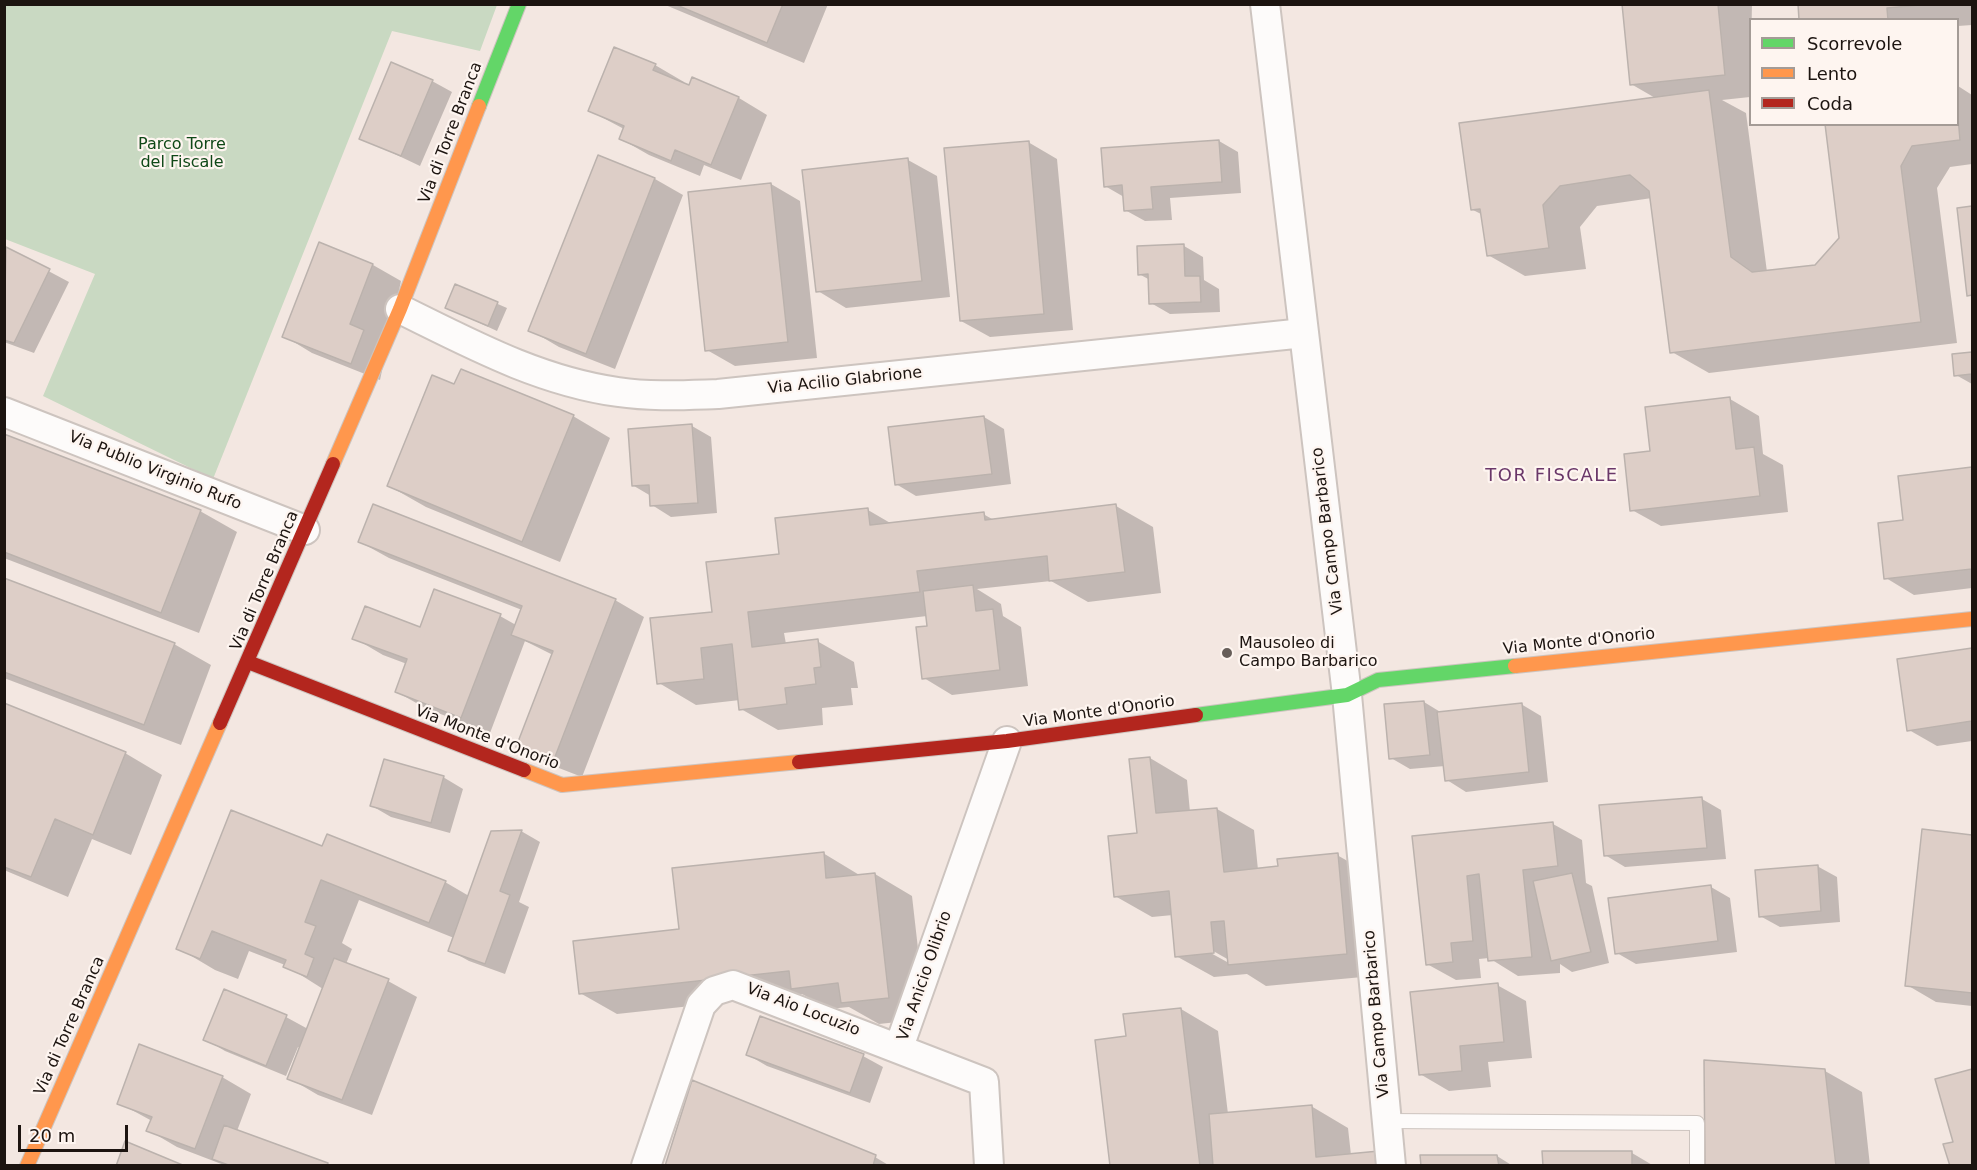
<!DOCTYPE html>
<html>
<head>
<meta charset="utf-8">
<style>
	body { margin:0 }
	#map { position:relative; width:1977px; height:1170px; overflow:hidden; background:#f3e7e1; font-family:"DejaVu Sans",sans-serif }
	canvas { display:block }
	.frame { position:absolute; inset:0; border:6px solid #1c1410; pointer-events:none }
	.legend { position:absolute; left:1749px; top:18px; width:210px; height:108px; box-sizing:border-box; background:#fef5f0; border:2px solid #a49b96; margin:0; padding:8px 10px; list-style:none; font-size:18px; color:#1c1410 }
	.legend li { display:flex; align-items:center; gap:12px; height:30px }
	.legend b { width:30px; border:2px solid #a49b96 }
	.scale { position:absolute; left:18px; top:1125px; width:110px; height:27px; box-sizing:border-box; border:3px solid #1c1410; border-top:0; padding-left:8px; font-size:18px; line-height:21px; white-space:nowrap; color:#1c1410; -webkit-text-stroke:4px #fef5f0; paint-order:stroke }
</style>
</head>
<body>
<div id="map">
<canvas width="1977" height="1170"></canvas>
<div class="frame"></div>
<ul class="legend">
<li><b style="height:8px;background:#63d668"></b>Scorrevole</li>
<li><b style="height:8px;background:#ff974d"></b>Lento</li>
<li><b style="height:8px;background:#b3261e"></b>Coda</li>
</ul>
<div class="scale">20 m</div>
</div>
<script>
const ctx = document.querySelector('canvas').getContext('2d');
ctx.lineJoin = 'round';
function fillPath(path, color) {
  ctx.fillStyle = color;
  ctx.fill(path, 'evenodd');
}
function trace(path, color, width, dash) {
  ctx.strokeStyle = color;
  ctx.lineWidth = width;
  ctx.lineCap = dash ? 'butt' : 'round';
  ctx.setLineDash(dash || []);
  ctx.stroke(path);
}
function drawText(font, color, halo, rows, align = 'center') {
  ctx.font = font + ' "DejaVu Sans",sans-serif';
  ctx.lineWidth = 4.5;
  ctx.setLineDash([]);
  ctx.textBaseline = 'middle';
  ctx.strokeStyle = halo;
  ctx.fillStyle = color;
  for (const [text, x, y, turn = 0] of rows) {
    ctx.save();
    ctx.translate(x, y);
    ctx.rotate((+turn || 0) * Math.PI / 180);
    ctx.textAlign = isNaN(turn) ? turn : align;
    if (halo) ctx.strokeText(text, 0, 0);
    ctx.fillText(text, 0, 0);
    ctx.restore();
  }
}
fillPath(new Path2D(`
	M 4,5 L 497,5 L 480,51 L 392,31 L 213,479 L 43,396 L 95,274 L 5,239 Z`), '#c9d9c2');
fillPath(new Path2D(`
	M 663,4 L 828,4 L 804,63 Z
	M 1623,4 L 1752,4 L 1750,97 L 1722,100 L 1746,113 L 1767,272 L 1816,266 L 1840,238 L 1826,124 L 1958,124 L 1958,86 L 1972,95 L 1972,164 L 1950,167 L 1937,188 L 1957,343 L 1709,373 L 1672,352 L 1652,198 L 1597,206 L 1580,227 L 1586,269 L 1525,276 L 1488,255 L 1483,215 L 1473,210 L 1657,99 L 1631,84 Z
	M 1799,4 L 1972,4 L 1972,25 L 1958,26 L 1958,20 L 1801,20 Z
	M 655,65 L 684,82 L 683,84 L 690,87 L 693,79 L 739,98 L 767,115 L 741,180 L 704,165 L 700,176 L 649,155 L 621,139 L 624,129 L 590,111 Z
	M 432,81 L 452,92 L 420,166 L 361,138 Z
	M 1219,141 L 1238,152 L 1241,193 L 1170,198 L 1172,220 L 1145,221 L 1125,210 L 1124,197 L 1105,186 Z
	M 1028,142 L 1057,159 L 1073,330 L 990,337 L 961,321 Z
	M 908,160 L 937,176 L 950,297 L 846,308 L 818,291 Z
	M 655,179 L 683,195 L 615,369 L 559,347 L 530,330 Z
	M 771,184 L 800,201 L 817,358 L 735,366 L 707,350 Z
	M 1972,208 L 1972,297 L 1969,295 L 1959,209 Z
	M 1184,246 L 1203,257 L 1204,280 L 1219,289 L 1220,312 L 1170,314 L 1151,303 L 1150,280 L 1139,274 Z
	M 7,249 L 69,282 L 34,353 L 4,342 L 4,255 Z
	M 373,265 L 401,281 L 380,380 L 312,353 L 284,336 Z
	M 456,286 L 507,308 L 497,331 L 447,308 Z
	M 1972,353 L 1972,384 L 1956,375 L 1953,355 Z
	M 455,386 L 573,416 L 610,438 L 560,562 L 426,507 L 389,486 Z
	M 1730,399 L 1759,416 L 1763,454 L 1783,465 L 1788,512 L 1661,526 L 1632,510 L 1652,453 Z
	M 984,417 L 1004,429 L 1011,484 L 916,496 L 896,484 Z
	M 692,426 L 711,437 L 717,513 L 671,517 L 652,505 L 651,496 L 634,486 Z
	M 4,436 L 200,511 L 237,532 L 199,633 L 4,558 Z
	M 1972,469 L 1972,588 L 1914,595 L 1886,578 L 1905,521 L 1900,477 Z
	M 1116,506 L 1153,527 L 1161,593 L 1088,602 L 1051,581 L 977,589 L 1001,604 L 1003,616 L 1021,627 L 1028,686 L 952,695 L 924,678 L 927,616 L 784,633 L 786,644 L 817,641 L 854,662 L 858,688 L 851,688 L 853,705 L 822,708 L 823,725 L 778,730 L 741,709 L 740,700 L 696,705 L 659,683 L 714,613 L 781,556 L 868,510 L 892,524 L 983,514 L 994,520 Z
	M 360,542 L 615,600 L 644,617 L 582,777 L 546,763 L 517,746 L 553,655 L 525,641 L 490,733 L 425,708 L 397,692 L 407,664 L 383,655 L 354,638 L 500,616 L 516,625 L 522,610 L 389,558 Z
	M 4,580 L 174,644 L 211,665 L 181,745 L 4,678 Z
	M 1972,650 L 1972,741 L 1937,746 L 1909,730 L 1899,660 Z
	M 1424,702 L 1442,713 L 1521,704 L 1541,716 L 1548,782 L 1466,792 L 1447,780 L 1445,766 L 1410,769 L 1391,758 Z
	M 4,705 L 125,753 L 162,775 L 131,855 L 92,839 L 68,897 L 4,870 Z
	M 1150,758 L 1187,780 L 1190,812 L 1217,809 L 1254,830 L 1258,870 L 1337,855 L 1374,876 L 1384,975 L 1266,986 L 1247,974 L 1214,977 L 1176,956 L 1173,915 L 1152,917 L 1115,896 L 1138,834 ZM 1208,948 L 1229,960 L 1229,963 L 1207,951 Z
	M 443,777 L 463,789 L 450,833 L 391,817 L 372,806 Z
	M 1702,799 L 1721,810 L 1726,859 L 1625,867 L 1605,855 Z
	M 1553,824 L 1582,840 L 1586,883 L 1592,886 L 1609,963 L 1572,972 L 1560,964 L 1560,973 L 1518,976 L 1489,958 L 1479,959 L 1481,978 L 1456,980 L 1427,964 L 1414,837 Z
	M 521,831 L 540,842 L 519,902 L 529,907 L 505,974 L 469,961 L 449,950 L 454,938 L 359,900 L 342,943 L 352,949 L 346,964 L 388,981 L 417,997 L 372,1115 L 318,1095 L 289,1078 L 301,1048 L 298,1047 L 286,1076 L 225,1051 L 205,1039 L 225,991 L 286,1017 L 308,1029 L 323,989 L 285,965 L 249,951 L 238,979 L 215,970 L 178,948 L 323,848 L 445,882 L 469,896 Z
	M 1923,831 L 1972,837 L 1972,1006 L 1936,1002 L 1907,985 Z
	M 823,853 L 861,876 L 875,874 L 912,896 L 926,1019 L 879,1024 L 849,1007 L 829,1009 L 802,994 L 617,1014 L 580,993 L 681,930 Z
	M 1817,866 L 1837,877 L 1840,922 L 1780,927 L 1760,916 Z
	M 1711,887 L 1730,898 L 1737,952 L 1636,964 L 1617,953 Z
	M 1497,985 L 1526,1001 L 1532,1058 L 1488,1062 L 1491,1087 L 1449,1091 L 1420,1074 Z
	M 1181,1009 L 1218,1031 L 1228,1114 L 1311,1106 L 1348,1128 L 1351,1155 L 1401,1166 L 1112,1166 L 1128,1037 Z
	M 748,1055 L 863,1056 L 883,1067 L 870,1103 L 767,1066 Z
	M 1972,1070 L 1972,1166 L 1951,1166 L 1955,1143 L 1937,1080 Z
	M 1825,1071 L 1862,1092 L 1870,1166 L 1706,1166 Z
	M 222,1077 L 251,1094 L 237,1131 L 329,1166 L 224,1165 L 177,1147 L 148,1130 L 152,1121 L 119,1103 Z
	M 1632,1153 L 1654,1166 L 1545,1166 Z
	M 1497,1156 L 1513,1166 L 1423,1166 Z
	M 875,1157 L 890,1166 L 666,1166 Z`), '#0003');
const building = new Path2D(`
	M 674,4 L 783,4 L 767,43 Z
	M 1622,4 L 1718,4 L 1725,75 L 1630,85 Z
	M 1798,4 L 1932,4 L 1887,8 L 1888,20 L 1799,20 Z
	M 614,47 L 656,64 L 653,70 L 689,85 L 692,77 L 739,97 L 711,165 L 675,150 L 671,161 L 619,139 L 624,126 L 588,111 Z
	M 391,62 L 433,80 L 401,156 L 359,139 Z
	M 1709,90 L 1731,257 L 1752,272 L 1815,265 L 1839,238 L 1825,124 L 1958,124 L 1958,117 L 1960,140 L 1912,146 L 1901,166 L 1921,322 L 1670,353 L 1649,191 L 1630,175 L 1560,186 L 1543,205 L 1549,248 L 1487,256 L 1480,209 L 1471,210 L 1459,123 Z
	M 1219,140 L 1222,182 L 1151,187 L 1153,209 L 1124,211 L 1122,185 L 1104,187 L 1101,148 Z
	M 1029,141 L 1044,314 L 960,321 L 944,148 Z
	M 598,155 L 655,178 L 586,354 L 528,331 Z
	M 908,158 L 922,281 L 816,292 L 802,170 Z
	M 771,183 L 788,342 L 705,351 L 688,192 Z
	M 1972,206 L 1972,295 L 1967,296 L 1957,208 Z
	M 319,242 L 373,264 L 350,324 L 364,330 L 351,364 L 282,337 Z
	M 1184,244 L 1185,276 L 1200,276 L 1201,302 L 1149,304 L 1148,274 L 1138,275 L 1137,246 Z
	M 6,247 L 50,269 L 14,343 L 4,340 Z
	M 455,284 L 498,302 L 488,326 L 445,308 Z
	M 1972,352 L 1972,374 L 1954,376 L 1952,354 Z
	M 461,369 L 574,415 L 522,542 L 387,486 L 432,375 L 454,384 Z
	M 1730,397 L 1736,449 L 1754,447 L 1760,496 L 1630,511 L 1624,454 L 1650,451 L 1645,407 Z
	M 984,416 L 992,474 L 895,485 L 888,427 Z
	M 692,424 L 698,503 L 650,506 L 649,485 L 632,486 L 628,429 Z
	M 4,434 L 201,510 L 161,613 L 4,552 Z
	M 1972,467 L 1972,569 L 1884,579 L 1878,523 L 1903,520 L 1898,476 Z
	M 373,504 L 616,599 L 553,762 L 516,747 L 553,651 L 511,635 L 522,606 L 358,542 Z
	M 1116,504 L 1125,572 L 1049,581 L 1047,556 L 917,571 L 920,592 L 748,612 L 752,647 L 818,639 L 821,667 L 814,668 L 816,684 L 785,688 L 787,704 L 739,710 L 732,644 L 701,648 L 704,679 L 657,684 L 650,618 L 712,612 L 706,562 L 779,554 L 775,518 L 868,508 L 870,525 L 984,512 L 985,520 Z
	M 4,578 L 175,643 L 144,725 L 4,672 Z
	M 973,585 L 976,611 L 993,609 L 1000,670 L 922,679 L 916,627 L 927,626 L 923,591 Z
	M 434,589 L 501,614 L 461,718 L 395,692 L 407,659 L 352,639 L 365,606 L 420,627 Z
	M 1972,648 L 1972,721 L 1907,731 L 1897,659 Z
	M 1424,701 L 1430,755 L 1389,759 L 1384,704 Z
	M 4,703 L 126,752 L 93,835 L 55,819 L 31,877 L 4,867 Z
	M 1522,703 L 1529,772 L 1445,781 L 1437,712 Z
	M 1150,757 L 1156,813 L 1217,808 L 1224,872 L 1278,866 L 1277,859 L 1338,853 L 1347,954 L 1228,965 L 1224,921 L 1211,922 L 1214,953 L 1175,957 L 1169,891 L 1114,897 L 1108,836 L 1137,833 L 1129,759 Z
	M 384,759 L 444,776 L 431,823 L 370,806 Z
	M 1702,797 L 1707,848 L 1604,856 L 1599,805 Z
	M 231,810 L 322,846 L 327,834 L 446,881 L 429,923 L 321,880 L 305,922 L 316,926 L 305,954 L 314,958 L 307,977 L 283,967 L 286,960 L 212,931 L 200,959 L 176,949 Z
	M 1553,822 L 1558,866 L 1523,870 L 1532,957 L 1488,961 L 1479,874 L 1467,876 L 1473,941 L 1451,943 L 1453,962 L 1426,965 L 1412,836 Z
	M 1922,829 L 1972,835 L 1972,993 L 1905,986 Z
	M 522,830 L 500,891 L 510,895 L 485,964 L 448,951 L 491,831 Z
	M 824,852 L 826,878 L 875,873 L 889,998 L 841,1003 L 838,983 L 791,989 L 789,971 L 579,994 L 573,941 L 679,929 L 672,868 Z
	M 1818,865 L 1821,911 L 1759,917 L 1755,870 Z
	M 1572,873 L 1591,952 L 1551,961 L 1533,881 Z
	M 1711,885 L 1718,941 L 1615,954 L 1608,898 Z
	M 334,958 L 389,979 L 342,1100 L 287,1079 Z
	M 1498,983 L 1504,1042 L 1460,1046 L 1462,1071 L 1419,1075 L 1410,992 Z
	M 224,989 L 287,1015 L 266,1066 L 203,1040 Z
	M 1181,1008 L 1200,1166 L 1110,1166 L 1095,1040 L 1126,1036 L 1123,1014 Z
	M 760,1016 L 864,1054 L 850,1093 L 746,1055 Z
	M 139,1044 L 223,1076 L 195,1149 L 146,1131 L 152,1117 L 117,1104 Z
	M 1704,1060 L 1825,1069 L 1836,1166 L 1705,1166 Z
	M 1972,1069 L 1972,1166 L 1950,1166 L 1943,1144 L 1953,1142 L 1935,1079 Z
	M 692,1080 L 876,1155 L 873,1166 L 665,1166 Z
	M 1312,1105 L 1316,1157 L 1379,1151 L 1381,1166 L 1213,1166 L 1209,1114 Z
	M 224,1125 L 328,1163 L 327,1166 L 231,1166 L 212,1159 Z
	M 125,1141 L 185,1166 L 116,1166 Z
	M 1542,1151 L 1632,1151 L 1632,1166 L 1543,1166 Z
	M 1420,1155 L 1497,1155 L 1499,1166 L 1421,1166 Z`);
fillPath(building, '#ddcec7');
trace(building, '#bbb2ad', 1.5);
const lane = new Path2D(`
	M 1388,1121 L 1697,1123 L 1697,1166`);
const street = new Path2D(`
	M 1265,4 L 1347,695 L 1391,1166
	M 400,309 C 471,344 539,381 618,392 C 651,397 685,395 718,394 L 1304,333
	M 4,412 L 305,530
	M 899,1047 L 1007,741
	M 646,1166 L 701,1005 L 714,991 L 733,985 L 984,1082 L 989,1166`);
const fast = new Path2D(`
	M 479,106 L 519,4
	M 1196,715 L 1347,695 L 1378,680 L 1515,666`);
const slow = new Path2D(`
	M 333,464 L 400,309 L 479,106
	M 1515,666 L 1972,619
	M 524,770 L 562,785 L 799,762
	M 27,1166 L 220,723`);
const jam = new Path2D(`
	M 248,662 L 524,770
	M 220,723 L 333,464
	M 799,762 L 1007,741 L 1196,715`);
trace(lane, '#cdc4bf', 16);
trace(street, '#cdc4bf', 32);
trace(fast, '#cdc4bf', 16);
trace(slow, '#cdc4bf', 16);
trace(jam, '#cdc4bf', 16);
trace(lane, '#fdfbfa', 14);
trace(street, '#fdfbfa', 28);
trace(fast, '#63d668', 14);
trace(slow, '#ff974d', 14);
trace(jam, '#b3261e', 14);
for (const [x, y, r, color] of [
	[1227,653,6,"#675e59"]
]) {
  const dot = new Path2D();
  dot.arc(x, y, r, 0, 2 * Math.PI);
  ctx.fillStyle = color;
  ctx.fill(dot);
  trace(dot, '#fef5f0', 2);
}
drawText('16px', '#1c1410', '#fef5f0', [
	["Via di Torre Branca",451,133,-69],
	["Via Acilio Glabrione",845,381,-6],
	["Via Publio Virginio Rufo",155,471,22],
	["Via Campo Barbarico",1328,531,-97],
	["Via di Torre Branca",265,581,-67],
	["Via Monte d'Onorio",1579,642,-6],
	["Via Monte d'Onorio",1099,712,-8],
	["Via Monte d'Onorio",487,738,21],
	["Via Anicio Olibrio",925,976,-71],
	["Via Aio Locuzio",803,1010,21],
	["Via Campo Barbarico",1377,1014,-95],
	["Via di Torre Branca",70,1026,-66]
]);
drawText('16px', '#0f4817', '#fef5f0', [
	["Parco Torre",182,145],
	["del Fiscale",182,163]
]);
drawText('16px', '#1c1410', '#fef5f0', [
	["Mausoleo di",1239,644],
	["Campo Barbarico",1239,662]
], 'left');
ctx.letterSpacing = '1.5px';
drawText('18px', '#6a3769', '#fef5f0', [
	["TOR FISCALE",1552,476]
]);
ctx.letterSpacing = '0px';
</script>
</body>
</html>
